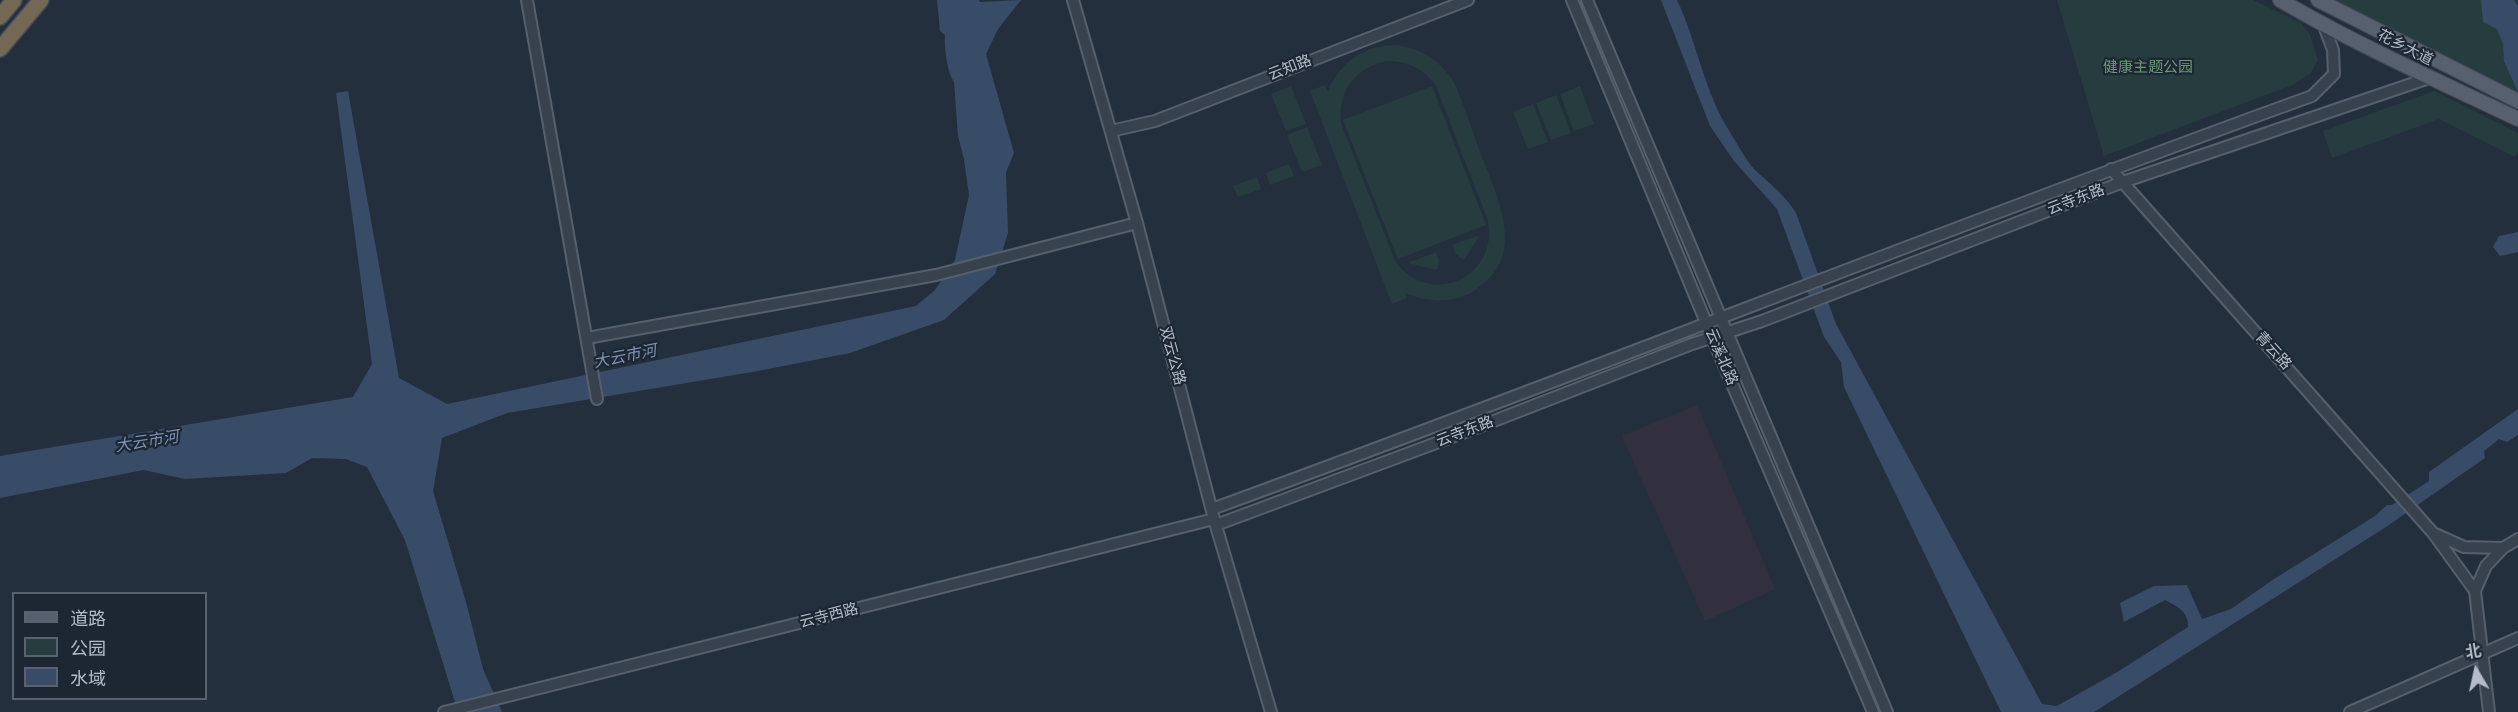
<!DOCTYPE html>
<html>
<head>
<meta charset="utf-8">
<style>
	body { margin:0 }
	#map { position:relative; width:2518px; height:712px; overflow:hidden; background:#242f3e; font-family:Helvetica,"Noto Sans SC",sans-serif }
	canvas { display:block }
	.legend { position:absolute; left:12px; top:592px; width:195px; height:108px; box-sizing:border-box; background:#1d2633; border:2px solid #59626f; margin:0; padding:8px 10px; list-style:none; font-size:18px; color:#b4bcc9 }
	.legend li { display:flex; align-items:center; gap:12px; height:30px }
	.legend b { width:30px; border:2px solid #59626f }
	.north { position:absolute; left:2446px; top:640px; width:60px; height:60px; -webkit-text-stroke:4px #1d2633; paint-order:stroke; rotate:351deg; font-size:16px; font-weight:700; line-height:24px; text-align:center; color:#b4bcc9 }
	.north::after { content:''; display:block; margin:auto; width:21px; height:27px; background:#b4bcc9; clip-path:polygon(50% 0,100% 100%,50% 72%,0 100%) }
</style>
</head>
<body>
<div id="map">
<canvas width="2518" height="712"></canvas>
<ul class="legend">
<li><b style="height:8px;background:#56606e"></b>道路</li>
<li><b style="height:16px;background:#263c3f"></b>公园</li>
<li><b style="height:16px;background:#394c67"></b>水域</li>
</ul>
<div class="north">北</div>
</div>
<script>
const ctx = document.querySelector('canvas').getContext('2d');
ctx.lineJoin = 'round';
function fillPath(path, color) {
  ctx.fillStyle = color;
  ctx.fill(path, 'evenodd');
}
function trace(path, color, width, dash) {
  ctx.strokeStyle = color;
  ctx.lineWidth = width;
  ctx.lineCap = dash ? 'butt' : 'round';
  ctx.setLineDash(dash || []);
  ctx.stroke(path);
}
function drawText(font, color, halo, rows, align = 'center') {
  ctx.font = font + ' Helvetica,"Noto Sans SC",sans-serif';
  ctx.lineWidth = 4.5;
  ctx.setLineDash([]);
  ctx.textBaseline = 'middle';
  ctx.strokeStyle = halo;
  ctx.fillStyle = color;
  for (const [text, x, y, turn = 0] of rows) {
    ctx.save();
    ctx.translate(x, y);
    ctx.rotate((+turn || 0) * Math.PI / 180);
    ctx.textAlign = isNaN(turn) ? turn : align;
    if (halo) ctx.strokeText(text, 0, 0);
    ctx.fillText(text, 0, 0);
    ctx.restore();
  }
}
fillPath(new Path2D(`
	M 1697,405 L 1775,589 L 1705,621 L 1622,436 Z`), '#32303f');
fillPath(new Path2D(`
	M 2057,0 L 2253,0 L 2301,23 L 2310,34 L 2318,60 L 2310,74 L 2292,85 L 2104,156 Z
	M 2327,0 L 2518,0 L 2518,93 Z
	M 1396,45 C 1420,48 1438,59 1452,79 C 1464,102 1471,128 1480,152 C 1498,199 1530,258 1472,292 C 1451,304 1427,302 1405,293 L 1407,298 L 1392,304 L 1310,91 L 1325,85 L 1328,91 C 1340,62 1365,45 1396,45 ZM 1388,61 C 1408,61 1425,69 1436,86 L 1487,218 C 1502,276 1430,310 1395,261 L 1342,126 C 1335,95 1355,66 1388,61 Z
	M 1291,86 L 1306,124 L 1286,131 L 1271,94 Z
	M 1432,86 L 1486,225 L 1398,259 L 1343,120 Z
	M 1580,86 L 1594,124 L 1574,131 L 1560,94 Z
	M 2434,91 L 2518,133 L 2518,151 L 2515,157 L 2439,119 L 2332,158 L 2323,131 Z
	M 1556,95 L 1571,133 L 1551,140 L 1536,103 Z
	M 1533,104 L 1548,142 L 1528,149 L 1513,112 Z
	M 1307,127 L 1322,165 L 1302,172 L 1287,135 Z
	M 1289,164 L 1294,176 L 1270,185 L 1266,173 Z
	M 1257,177 L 1261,189 L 1238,197 L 1233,186 Z
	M 1480,235 L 1464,260 L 1456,254 L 1452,245 Z
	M 1436,252 L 1439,261 L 1437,270 L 1408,263 Z`), '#263c3f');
fillPath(new Path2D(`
	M 937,0 L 979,0 L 980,2 L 1021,0 L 998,29 L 986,54 L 1014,153 L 1006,172 L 1008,233 L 995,274 L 944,320 L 850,353 L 758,371 L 507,413 L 442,438 L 433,491 L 466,602 L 483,669 L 502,712 L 458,712 L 405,540 L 367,467 L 346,459 L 312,458 L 286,473 L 185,479 L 144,470 L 0,498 L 0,456 L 353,397 L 372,364 L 336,93 L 348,91 L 399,378 L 447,404 L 916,306 L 935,290 L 955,260 L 969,195 L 964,159 L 958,136 L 954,82 C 947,73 944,46 945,35 L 940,31 Z
	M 1661,0 L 1677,0 C 1696,40 1703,85 1725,124 C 1734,138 1744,158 1755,170 C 1770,184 1785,195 1796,213 L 1836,324 L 2042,704 L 2057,706 L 2119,671 L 2188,627 C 2189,612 2177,606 2165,600 L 2124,622 L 2120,603 L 2154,586 L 2187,585 L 2202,619 L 2231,609 L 2274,579 L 2375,516 L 2387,505 L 2392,505 L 2429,481 L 2429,472 L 2518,409 L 2518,435 L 2507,442 L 2499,439 L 2484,451 L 2485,458 L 2386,527 L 2094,712 L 2001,712 L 1844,387 L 1841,362 L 1824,337 L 1777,209 L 1734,161 L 1710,126 Z
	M 2481,0 L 2514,0 L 2518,6 L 2518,92 L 2504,61 L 2503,44 L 2497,29 L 2483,22 Z
	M 2518,232 L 2518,252 L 2500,256 L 2493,247 L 2499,236 Z`), '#394c67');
const minor = new Path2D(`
	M 527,0 L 597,399
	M 1073,0 L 1137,223 L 1214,519 L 1271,712
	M 1572,0 L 1720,356 L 1873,712
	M 1587,0 L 1887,712
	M 1111,131 L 1155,121 L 1468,0
	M 2111,169 L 2433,533 L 2464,547 L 2503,548
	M 587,338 L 936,275 L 1137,223
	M 1212,509 C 1580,375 1944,229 2312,96 L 2334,74 L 2333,50 L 2324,26
	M 1216,525 L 1463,433 L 1692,344 L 1762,321 L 2123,182 L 2429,78
	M 2433,533 L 2475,591
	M 444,712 L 1214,519
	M 2350,712 L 2518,638
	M 2489,712 L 2475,591 L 2486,566 L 2503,548 L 2518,539`);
const major = new Path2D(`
	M 2280,0 C 2357,45 2438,81 2518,119
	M 2318,0 L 2518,101`);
const highway = new Path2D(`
	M 0,17 L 14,0
	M 0,49 L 41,0`);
trace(minor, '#565f6c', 14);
trace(major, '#414a57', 16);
trace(highway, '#434c59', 18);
trace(minor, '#38414e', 10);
trace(major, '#56606e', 14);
trace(highway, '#746855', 15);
drawText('15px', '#b4bcc9', '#1d2633', [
	["花乡大道",2405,48,27],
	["云知路",1290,68,-21],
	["云寺东路",2076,200,-21],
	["青云路",2273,351,48],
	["双云公路",1172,356,75],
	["云溪北路",1721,357,67],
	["云寺东路",1465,432,-21],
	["云寺西路",829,616,-14]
]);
drawText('15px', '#6b9a76', '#1d2633', [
	["健康主题公园",2148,68]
]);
drawText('italic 16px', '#7c92b1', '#1d2633', [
	["大云市河",625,357,-11],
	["大云市河",147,442,-9]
]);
</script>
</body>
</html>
